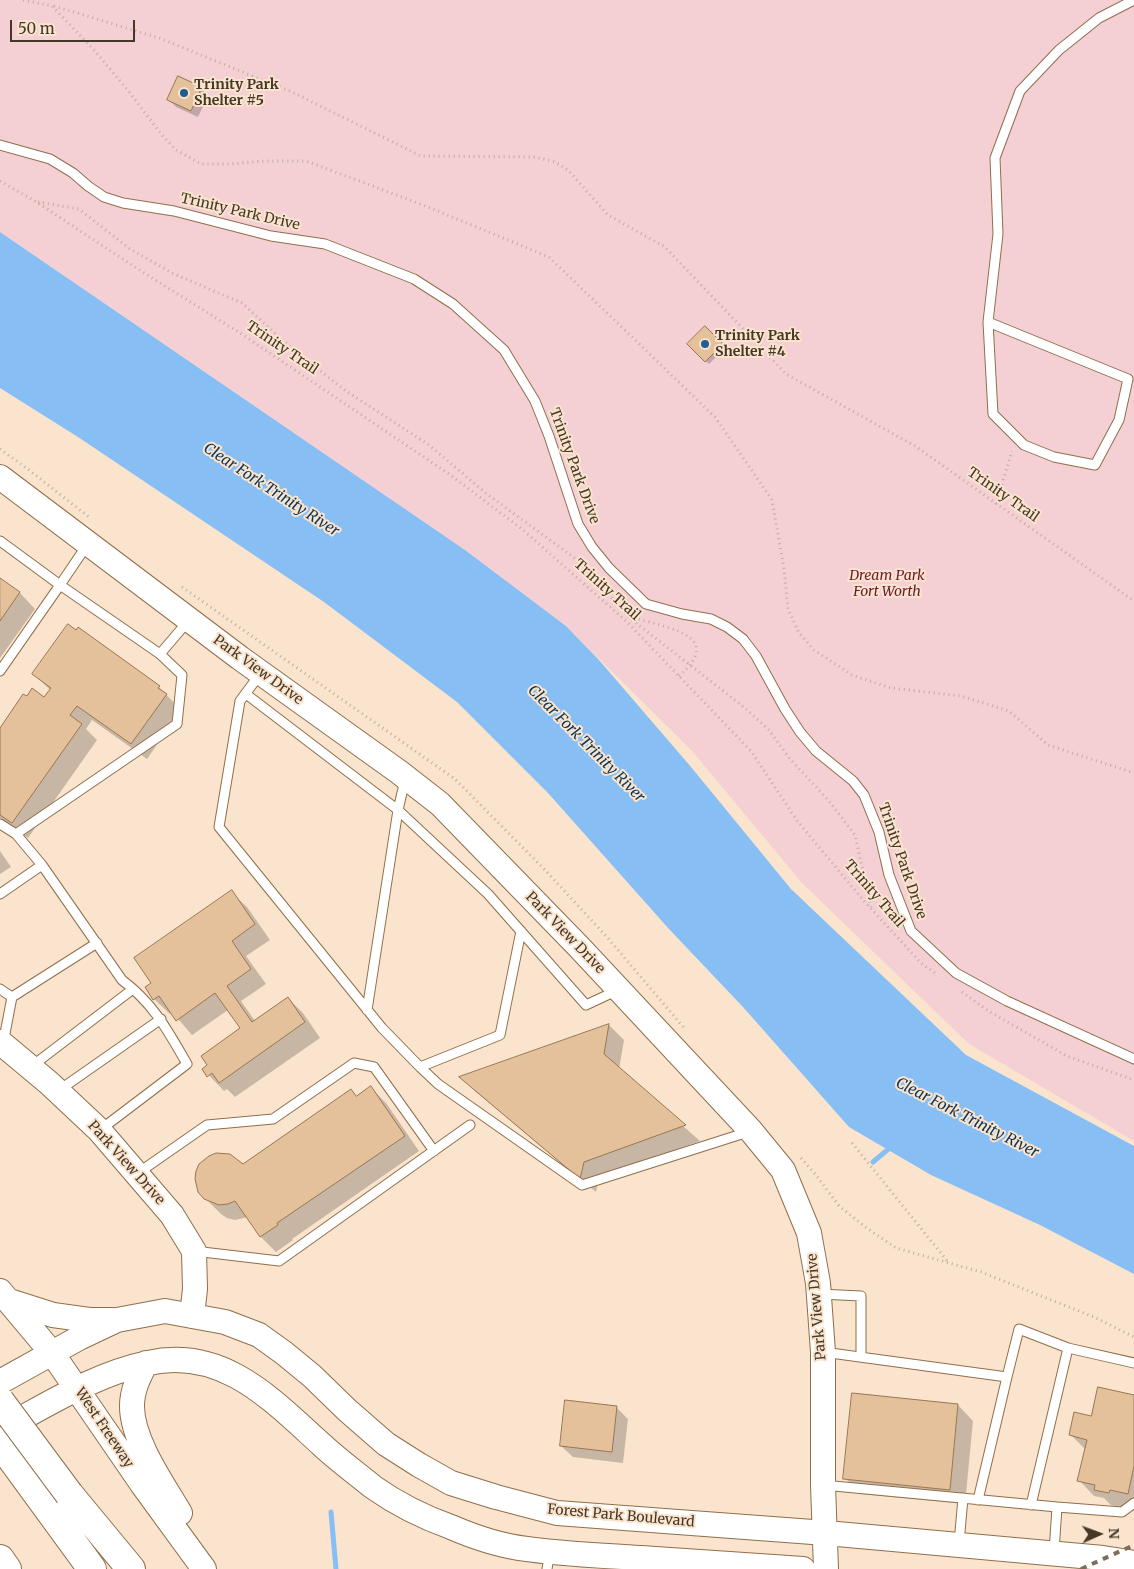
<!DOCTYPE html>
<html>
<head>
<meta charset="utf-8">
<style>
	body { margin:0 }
	#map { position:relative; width:1134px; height:1569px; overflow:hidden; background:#fae4cd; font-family:Merriweather,serif }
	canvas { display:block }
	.north { position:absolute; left:1074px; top:1509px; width:50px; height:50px; -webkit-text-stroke:4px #fae4cd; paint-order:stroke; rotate:88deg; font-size:14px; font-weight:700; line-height:20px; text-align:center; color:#463828 }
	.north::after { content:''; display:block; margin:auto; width:18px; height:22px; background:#463828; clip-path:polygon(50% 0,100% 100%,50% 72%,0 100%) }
	.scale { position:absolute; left:10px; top:20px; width:125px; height:22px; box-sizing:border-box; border:2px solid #463828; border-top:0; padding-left:6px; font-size:15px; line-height:18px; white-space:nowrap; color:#463828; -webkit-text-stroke:4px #fae4cd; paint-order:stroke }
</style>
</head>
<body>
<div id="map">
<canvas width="1134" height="1569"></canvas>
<div class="north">N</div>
<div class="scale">50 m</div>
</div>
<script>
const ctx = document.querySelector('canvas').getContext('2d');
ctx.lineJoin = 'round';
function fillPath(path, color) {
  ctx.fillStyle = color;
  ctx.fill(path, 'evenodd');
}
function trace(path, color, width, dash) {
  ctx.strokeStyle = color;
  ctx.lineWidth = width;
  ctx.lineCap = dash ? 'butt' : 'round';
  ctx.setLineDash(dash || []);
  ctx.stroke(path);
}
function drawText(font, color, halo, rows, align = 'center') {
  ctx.font = font + ' Merriweather,serif';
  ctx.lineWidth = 4;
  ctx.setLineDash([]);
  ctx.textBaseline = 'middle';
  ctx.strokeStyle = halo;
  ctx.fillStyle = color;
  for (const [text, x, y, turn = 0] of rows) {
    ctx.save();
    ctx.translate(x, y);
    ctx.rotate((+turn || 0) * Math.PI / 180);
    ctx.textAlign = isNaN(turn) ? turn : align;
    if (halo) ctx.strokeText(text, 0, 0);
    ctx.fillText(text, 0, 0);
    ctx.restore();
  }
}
fillPath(new Path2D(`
	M 0,0 L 1134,0 L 1134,1141 L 969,1044 L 802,883 L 693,752 L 566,626 L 465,550 L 0,232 Z`), '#f4d0d5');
fillPath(new Path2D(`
	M 0,232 L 465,550 L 566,626 L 599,660 L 691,767 L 791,889 L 966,1055 L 1134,1146 L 1134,1274 L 1040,1225 L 931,1175 L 849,1127 L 743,1007 L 669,929 L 548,793 L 457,702 L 324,602 L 78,437 L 0,388 Z`), '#87bef4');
fillPath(new Path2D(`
	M 201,88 L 208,96 L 198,117 L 176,107 L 168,99 Z
	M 705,327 L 725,348 L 709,364 L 688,344 Z
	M 0,579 L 20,593 L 35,609 L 0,658 Z
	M 34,674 L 159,687 L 181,710 L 147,759 L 92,720 L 86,729 L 97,740 L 28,838 L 0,818 L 0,730 L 45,698 L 50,690 Z
	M 0,851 L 11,867 L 0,874 Z
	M 231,892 L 247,907 L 270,940 L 246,956 L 266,984 L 241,1001 L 255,1021 L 288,998 L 303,1013 L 320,1038 L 235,1097 L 227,1089 L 224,1091 L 203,1069 L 242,1029 L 228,1010 L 192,1035 L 172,1012 L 170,1014 L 154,999 L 152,983 Z
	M 609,1025 L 624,1040 L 619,1069 L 700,1141 L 599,1177 L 596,1192 L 476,1092 L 461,1077 Z
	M 371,1088 L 386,1103 L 419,1151 L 292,1239 L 293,1240 L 276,1252 L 261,1237 L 248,1217 L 235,1220 L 227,1218 L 221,1214 L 205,1198 L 243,1165 Z
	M 1134,1396 L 1134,1506 L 1125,1504 L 1124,1508 L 1111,1505 L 1104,1498 L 1094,1496 L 1079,1480 L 1086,1450 L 1071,1435 L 1092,1418 Z
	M 958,1405 L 973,1421 L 965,1504 L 860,1494 L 845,1478 Z
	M 617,1408 L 628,1419 L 623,1463 L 573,1457 L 561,1446 Z`), '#0003');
trace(new Path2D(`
	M 873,1162 L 892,1146
	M 331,1512 L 336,1569`), '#87bef4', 5);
const building = new Path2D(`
	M 178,76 L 202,87 L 191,111 L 167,100 Z
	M 705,326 L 723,344 L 705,362 L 687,344 Z
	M 0,578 L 20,592 L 0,621 Z
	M 68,624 L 76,630 L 78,627 L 160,686 L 158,688 L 167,694 L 131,744 L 77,706 L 70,715 L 82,724 L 12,823 L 0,815 L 0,728 L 23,694 L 27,696 L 32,688 L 44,697 L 51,688 L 32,674 Z
	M 232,890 L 255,924 L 232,941 L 251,969 L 227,986 L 252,1022 L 288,997 L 305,1022 L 219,1083 L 212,1073 L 207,1077 L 202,1069 L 207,1065 L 201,1056 L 240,1028 L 215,993 L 176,1021 L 159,996 L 153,1000 L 145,987 L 151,983 L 134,958 Z
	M 609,1024 L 604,1054 L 686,1125 L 584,1162 L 580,1179 L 459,1077 Z
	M 371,1086 L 405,1136 L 277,1223 L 278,1225 L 260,1237 L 235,1201 L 228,1204 L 219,1205 L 204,1199 L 198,1192 L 195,1179 L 196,1171 L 199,1164 L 209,1156 L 216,1153 L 230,1154 L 243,1164 L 351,1089 L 356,1096 Z
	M 1098,1387 L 1134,1395 L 1134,1466 L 1128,1494 L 1110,1490 L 1109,1493 L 1094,1490 L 1095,1485 L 1077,1481 L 1087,1440 L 1069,1435 L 1074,1412 L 1091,1416 Z
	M 852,1393 L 958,1404 L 950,1490 L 843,1479 Z
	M 565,1400 L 617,1406 L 612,1452 L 560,1446 Z`);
fillPath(building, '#e5c19b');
trace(building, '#977652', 1);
const lane = new Path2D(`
	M 0,145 L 50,159 L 73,173 L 88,186 L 104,197 L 123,203 L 174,211 L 271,236 L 325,244 L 414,279 L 453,304 L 504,350 L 535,401 L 549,436 L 578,524 L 592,547 L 609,568 L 646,604 L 682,614 L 711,619 L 727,627 L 743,639 L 756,656 L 785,709 L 800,732 L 816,751 L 853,781 L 864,795 L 879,832 L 889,875 L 911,931 L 956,973 L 1007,1001 L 1134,1059
	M 988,322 L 1128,379 L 1119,420 L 1095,465 L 1054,457 L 1024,445 L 993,414 L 988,322 L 998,234 L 995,158 L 1020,91 L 1059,50 L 1099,18 L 1134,0
	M 0,541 L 60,585 L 87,545
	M 0,671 L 60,585 L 160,654 L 189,620
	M 260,674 L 240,701 L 219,827 L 382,1028 L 420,1067 L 438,1084 L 582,1185 L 748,1132
	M 246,694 L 398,810 L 405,780
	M 0,824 L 16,834 L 177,724 L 182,675 L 160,654
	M 16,834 L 42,865 L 122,980 C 154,1004 168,1031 187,1064 L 100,1130
	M 0,894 L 42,865
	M 0,989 L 12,997 L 3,1044
	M 12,997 L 97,943
	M 367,1010 L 398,810 L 488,894 L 586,1005 L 618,990
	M 32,1066 L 133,989
	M 420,1067 L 500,1035 L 521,931
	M 58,1091 L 161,1019
	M 138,1173 L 207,1125 L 273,1119 L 354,1063 L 374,1067 L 434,1151
	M 194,1251 L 279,1261 L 470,1125
	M 819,1294 L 861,1296 L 861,1357
	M 1068,1348 L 1134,1363
	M 823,1352 L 1007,1377 L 978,1500
	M 1007,1377 L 1019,1329 L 1068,1348 L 1031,1505
	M 823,1485 L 1057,1507 L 1054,1552
	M 1057,1507 L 1122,1512 L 1134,1503
	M 959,1543 L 963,1498
	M 547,1569 L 550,1551`);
const secondary = new Path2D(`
	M 0,477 L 240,658 L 399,772 L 440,804 L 580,948 L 751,1131 L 783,1170 L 809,1233 L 818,1283 L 823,1352 L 823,1485 L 826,1569
	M 0,1042 L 49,1083 L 99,1130 L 172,1215 L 194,1251 L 195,1289 L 192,1316
	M 0,1291 L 52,1353 L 142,1484 L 204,1569
	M 9,1301 L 53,1315 L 89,1320 L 113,1320
	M 146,1363 C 139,1376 132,1390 132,1406 C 132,1441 163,1484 180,1513
	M 0,1382 L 79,1338 L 117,1320 L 165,1311 L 225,1322 L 259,1335 L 284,1353 L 312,1376 L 347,1410 L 386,1444 L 419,1465 L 451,1483 L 496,1497 L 557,1513 L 826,1533 L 1103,1558 L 1134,1563
	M 0,1430 C 47,1405 95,1374 148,1363 C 223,1346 272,1400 322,1445 C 338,1460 356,1473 373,1487 C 397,1504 423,1517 451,1527 C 474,1537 501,1546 527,1549 C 564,1554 603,1556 641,1558 C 695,1562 749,1565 803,1569`);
const highway = new Path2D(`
	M 0,1443 L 92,1569
	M 69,1494 L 131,1569
	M 0,1559 L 7,1569`);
trace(lane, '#8f6f4b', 11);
trace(secondary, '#8f6f4b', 26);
trace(highway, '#8f6f4b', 30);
trace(new Path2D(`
	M 23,0 L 52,6 L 94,50 L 130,93 L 161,134 L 176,150 L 201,164 L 231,164 L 264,161 L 306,161 L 423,205 L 549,257 L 715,417 L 772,500 L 784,569 L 788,609 L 799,633 L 814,650 L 852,675 L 891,688 L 961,696 L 1009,711 L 1048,745 L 1134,773
	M 54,6 L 159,38 L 292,92 L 421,156 L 536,157 L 555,162 L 568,170 L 608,215 L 665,247 L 786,374 L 915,446 L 1134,601
	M 0,181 L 35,201 L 141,271 L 240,333 L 449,474 L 522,529 L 627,622 L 751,751 L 798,822 L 864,901 L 921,963 L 938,975
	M 38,202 L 79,209 L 130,249 L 174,274 L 242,303 L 297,353 L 346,391 L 429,445 L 487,494 L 576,559 L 631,619 L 745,708 L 769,730 L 790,759 L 829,801 L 855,835 L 871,907
	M 0,449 L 29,470 L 89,517
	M 996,504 L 1012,451
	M 182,587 L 455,779 L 546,871 L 606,936 L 685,1029
	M 639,619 C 671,629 725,636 678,677
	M 962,992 L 990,1012 L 1067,1056 L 1134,1080
	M 852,1143 L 949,1263
	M 801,1158 L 816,1175 L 839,1206 L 864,1226 L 896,1248 L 981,1272 L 1094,1317 L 1134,1337`), '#c0ad98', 3, [1, 4]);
trace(lane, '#fff', 9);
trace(secondary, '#fff', 24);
trace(highway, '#fff', 28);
trace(new Path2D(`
	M 1081,1569 L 1134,1545`), '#7d6d5a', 4, [6, 6]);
const highwayBridge = new Path2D(`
	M 0,1401 L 69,1494`);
trace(highwayBridge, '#8f6f4b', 30, []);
trace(highwayBridge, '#fff', 28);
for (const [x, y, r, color] of [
	[184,93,5,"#1e5e93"],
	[705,344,5,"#1e5e93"]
]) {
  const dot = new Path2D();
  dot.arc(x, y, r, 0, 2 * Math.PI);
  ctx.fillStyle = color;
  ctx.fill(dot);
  trace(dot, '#fae4cd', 2);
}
drawText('bold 14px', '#463828', '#fae4cd', [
	["Trinity Park",194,85],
	["Shelter #5",194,101],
	["Trinity Park",715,336],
	["Shelter #4",715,352]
], 'left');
drawText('14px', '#463828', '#fae4cd', [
	["Trinity Park Drive",240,212,13],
	["Trinity Trail",282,348,34],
	["Trinity Park Drive",574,466,70],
	["Trinity Trail",1003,495,35],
	["Trinity Trail",607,590,42],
	["Park View Drive",258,670,36],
	["Trinity Park Drive",902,861,71],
	["Trinity Trail",874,894,49],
	["Park View Drive",565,933,46],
	["Park View Drive",126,1163,48],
	["Park View Drive",817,1307,-95],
	["West Freeway",104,1428,56],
	["Forest Park Boulevard",621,1516,5]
]);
drawText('italic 14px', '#6a1930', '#fae4cd', [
	["Dream Park",887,576],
	["Fort Worth",887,592]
]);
drawText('italic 15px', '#0a3457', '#fae4cd', [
	["Clear Fork Trinity River",271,490,33],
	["Clear Fork Trinity River",586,744,45],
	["Clear Fork Trinity River",967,1118,27]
]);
</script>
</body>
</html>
